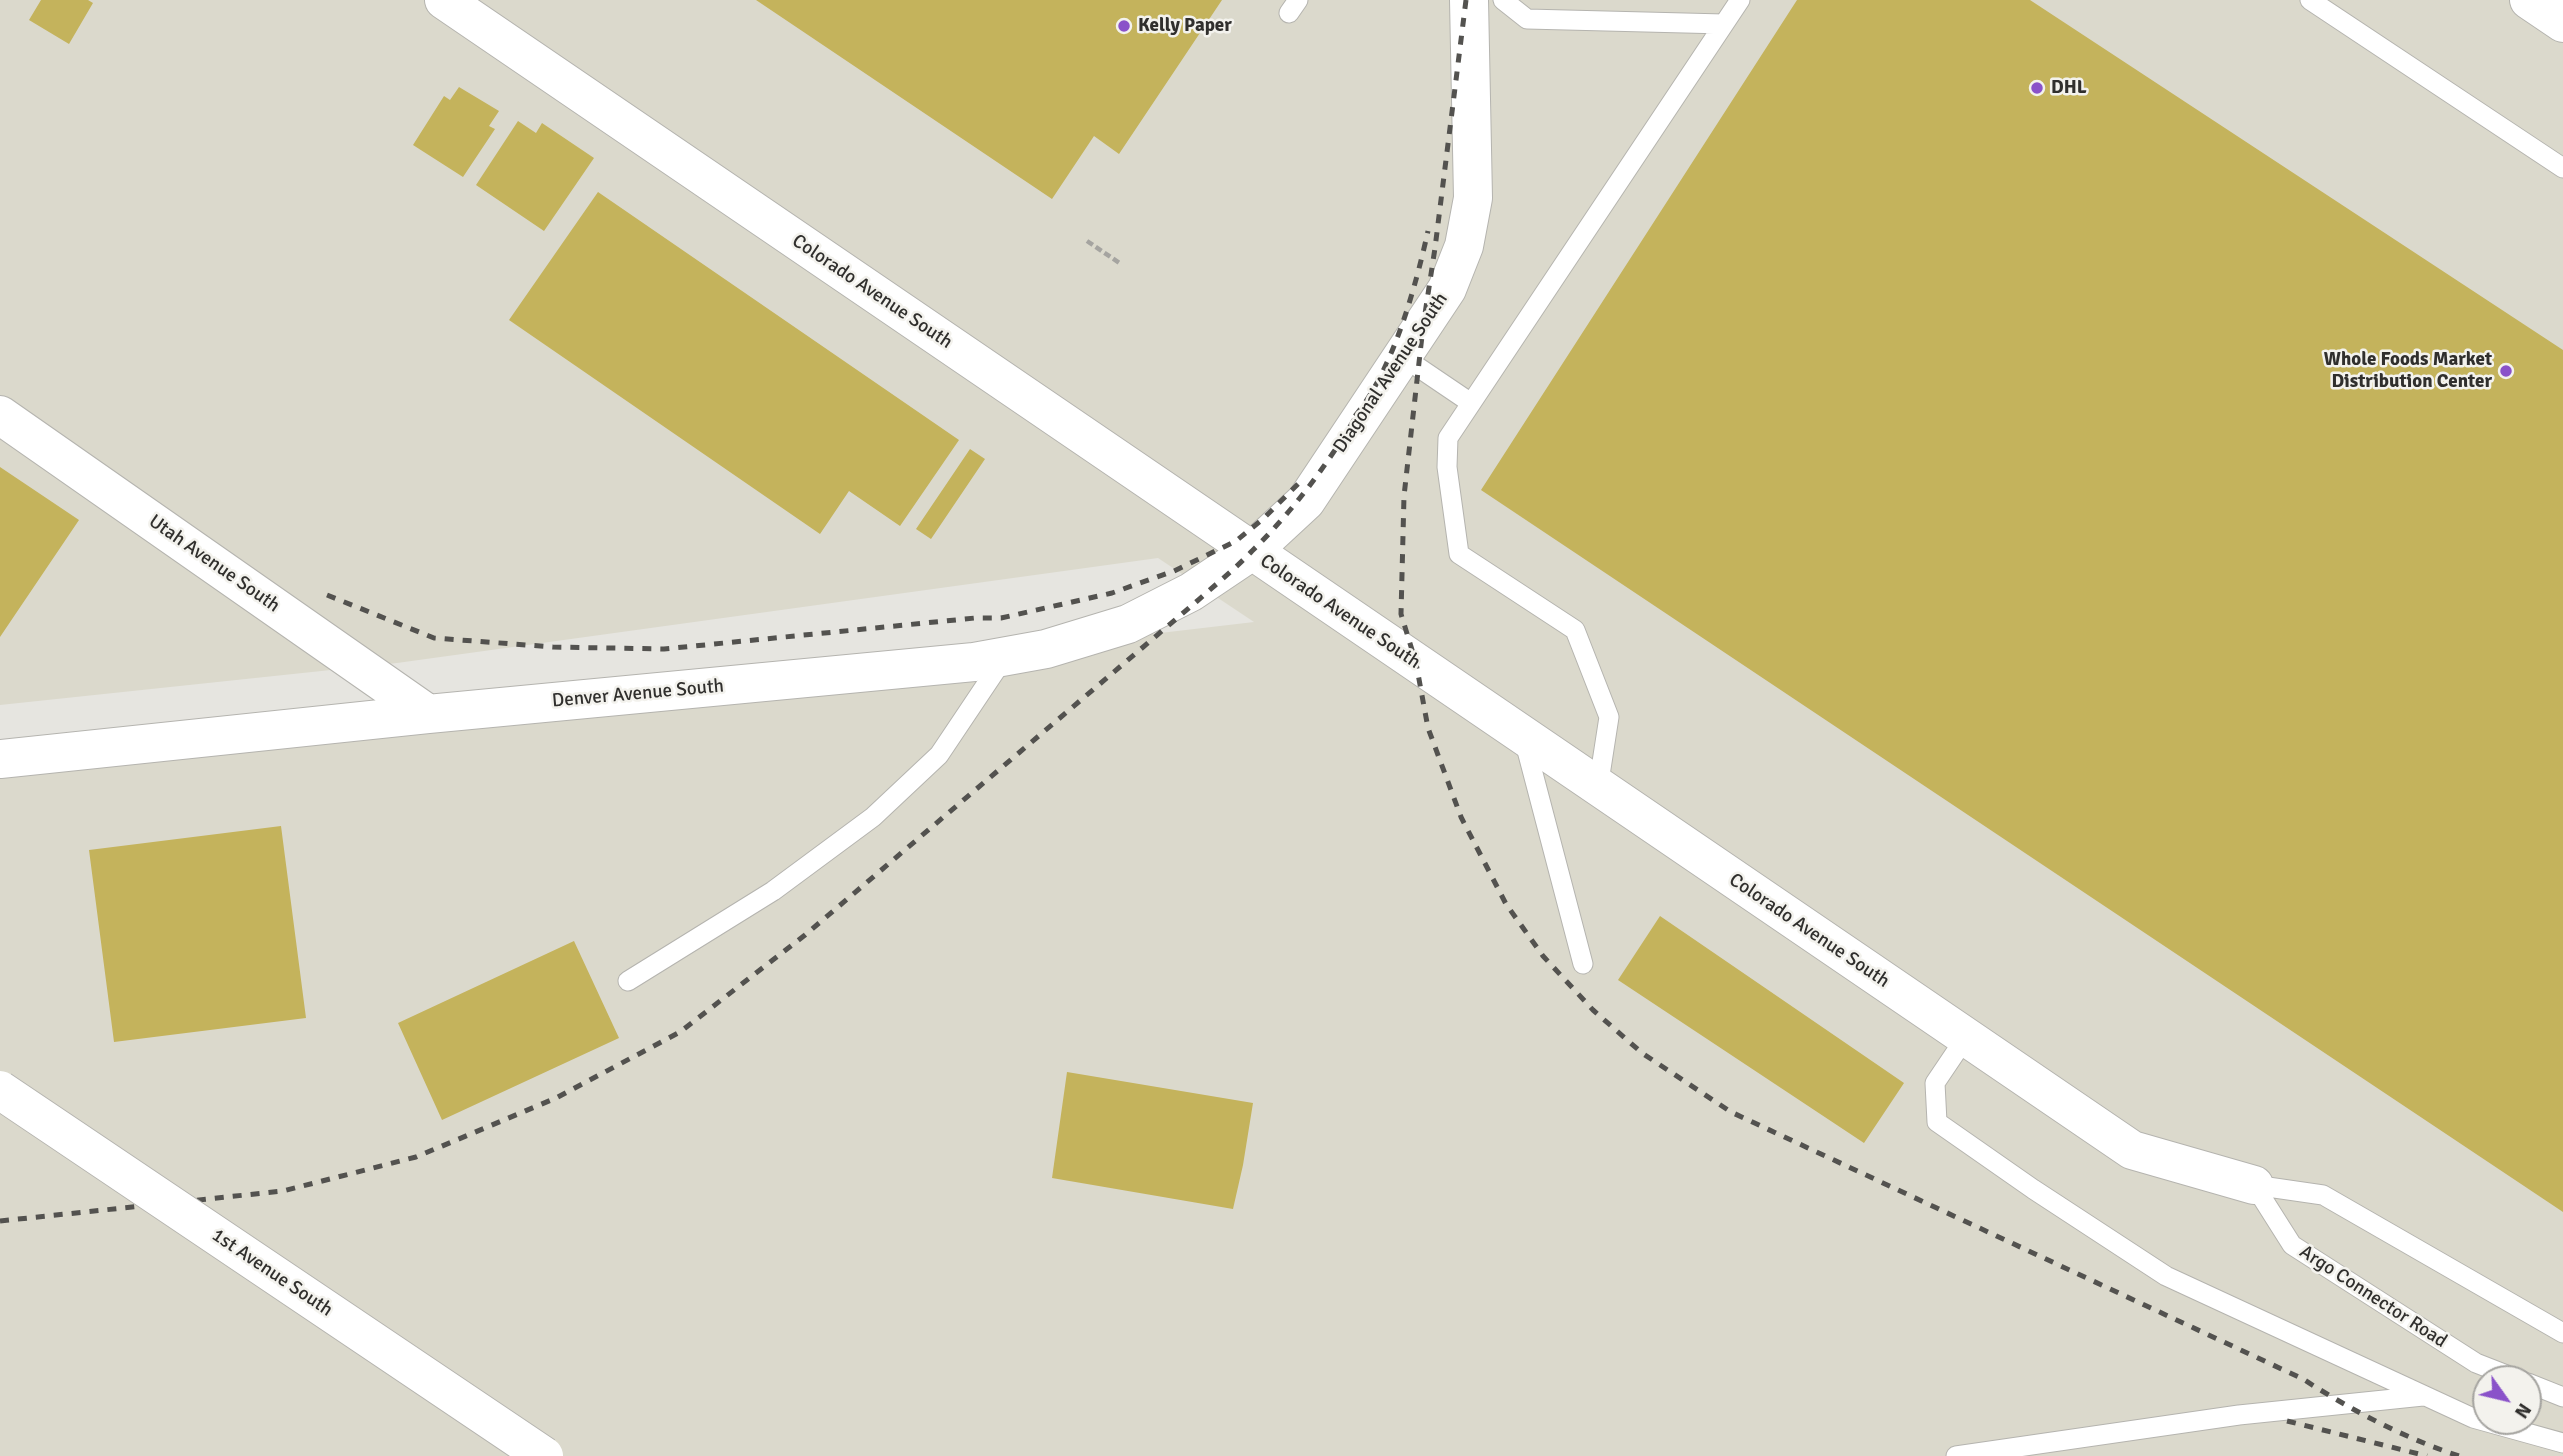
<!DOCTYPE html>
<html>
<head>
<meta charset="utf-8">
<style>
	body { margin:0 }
	#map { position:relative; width:2563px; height:1456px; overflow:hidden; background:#e6e5e0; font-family:Signika,sans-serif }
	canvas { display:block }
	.north { position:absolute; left:2472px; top:1365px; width:70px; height:70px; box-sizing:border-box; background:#f3f2ed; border:2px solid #a5a4a0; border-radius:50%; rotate:124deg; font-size:19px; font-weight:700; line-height:28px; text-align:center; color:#302f2d }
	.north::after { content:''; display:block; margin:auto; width:24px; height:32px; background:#8a52c9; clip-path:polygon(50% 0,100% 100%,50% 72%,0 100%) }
</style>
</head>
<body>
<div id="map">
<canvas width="2563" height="1456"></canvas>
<div class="north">N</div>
</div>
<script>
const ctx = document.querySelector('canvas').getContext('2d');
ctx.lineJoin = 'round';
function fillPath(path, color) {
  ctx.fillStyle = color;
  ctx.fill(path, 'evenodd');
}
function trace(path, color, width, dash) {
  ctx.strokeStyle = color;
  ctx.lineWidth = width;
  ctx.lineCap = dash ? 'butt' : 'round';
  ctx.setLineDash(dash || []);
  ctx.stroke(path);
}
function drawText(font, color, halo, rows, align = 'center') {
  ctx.font = font + ' Signika,sans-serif';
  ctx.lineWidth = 5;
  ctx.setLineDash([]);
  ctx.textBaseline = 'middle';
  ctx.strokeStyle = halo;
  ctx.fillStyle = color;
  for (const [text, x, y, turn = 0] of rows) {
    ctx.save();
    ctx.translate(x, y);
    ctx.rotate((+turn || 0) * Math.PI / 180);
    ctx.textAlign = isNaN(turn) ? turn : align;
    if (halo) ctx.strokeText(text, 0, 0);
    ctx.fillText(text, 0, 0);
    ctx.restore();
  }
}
fillPath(new Path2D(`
	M 0,0 L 2563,0 L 2563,1456 L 0,1456 L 0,769 L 1254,622 L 1158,558 L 397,663 L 0,705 ZM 2486,1379 L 2528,1379 L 2528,1421 L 2486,1421 Z`), '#dbd9cc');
fillPath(new Path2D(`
	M 41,0 L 88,0 L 93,3 L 69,44 L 29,20 Z
	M 756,0 L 1222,0 L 1119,154 L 1094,136 L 1052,199 Z
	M 1797,0 L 2030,0 L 2563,350 L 2563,1212 L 1481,490 Z
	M 459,87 L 499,111 L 489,126 L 495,129 L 463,177 L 413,145 L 444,96 L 450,100 Z
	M 518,121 L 536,133 L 542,123 L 594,158 L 544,231 L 476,185 Z
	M 598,192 L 959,440 L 900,526 L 849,491 L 820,534 L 509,320 Z
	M 970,449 L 985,459 L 931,539 L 916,529 Z
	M 0,467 L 79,520 L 0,637 Z
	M 281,826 L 306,1018 L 114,1042 L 89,850 Z
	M 1660,916 L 1904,1083 L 1864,1143 L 1618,980 Z
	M 574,941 L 619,1038 L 442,1120 L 398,1023 Z
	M 1067,1072 L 1253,1103 L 1243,1165 L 1233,1209 L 1052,1178 Z`), '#c4b35c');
const lane = new Path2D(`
	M 1503,0 L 1527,19 L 1724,24
	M 2310,0 L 2563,168
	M 1289,13 L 1298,0
	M 1403,357 L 1471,403
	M 1524,739 L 1583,964
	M 1598,788 L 1609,717 L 1575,630 L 1459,554 L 1447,467 L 1448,438 L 1740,0
	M 628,981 L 773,891 L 873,817 L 939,755 L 1004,658
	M 1966,1037 L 1935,1083 L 1937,1122 L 2033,1189 L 2166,1276 L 2473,1418 L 2563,1443
	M 2254,1185 L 2323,1195 L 2563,1333
	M 2254,1185 L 2292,1245 L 2476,1363 L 2517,1379
	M 2528,1383 L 2563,1397
	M 1956,1456 L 2239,1415 L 2423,1396`);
const street = new Path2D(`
	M 444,0 L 2132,1150 L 2254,1185
	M 0,415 L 428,714
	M 0,759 L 428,714 L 974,662 L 1046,649 L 1128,624 L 1191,592 L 1252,551 L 1306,501 L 1447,289 L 1464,246 L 1473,198 L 1469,0`);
const highway = new Path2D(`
	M 2529,0 L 2563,23`);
trace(lane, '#b5b4af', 21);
trace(street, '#b5b4af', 40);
trace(highway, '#b5b4af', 40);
trace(new Path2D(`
	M 1087,241 L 1121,264`), '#a5a4a0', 4.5, [7, 3.5]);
trace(lane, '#fff', 19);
trace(street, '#fff', 38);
trace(highway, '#fff', 38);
trace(new Path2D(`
	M 1466,0 L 1435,248 L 1423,327 L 1404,496 L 1401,614 L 1416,663 L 1428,728 L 1461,817 L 1506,904 L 1543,956 L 1593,1010 L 1642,1053 L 1731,1112 L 2303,1379 C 2351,1410 2404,1438 2459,1456
	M 1355,416 C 1393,370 1415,289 1428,231
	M 327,595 L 434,638 L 553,647 L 664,649 L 975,618 L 1001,618 L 1112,593 L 1174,571 L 1236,541 L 1264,518 L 1304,478
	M 0,1221 L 283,1191 L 416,1157 L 556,1098 L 680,1032 L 805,935 L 1196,602 C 1215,585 1235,569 1252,551 C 1295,509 1330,461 1360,410
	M 2287,1421 L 2427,1456`), '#53524f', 5, [9, 9]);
const primaryBridge = new Path2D(`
	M 0,1090 L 544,1456`);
trace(primaryBridge, '#b5b4af', 40, []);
trace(primaryBridge, '#fff', 38);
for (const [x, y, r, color] of [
	[1124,26,7,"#8a52c9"],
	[2037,88,7,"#8a52c9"],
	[2506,371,7,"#8a52c9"]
]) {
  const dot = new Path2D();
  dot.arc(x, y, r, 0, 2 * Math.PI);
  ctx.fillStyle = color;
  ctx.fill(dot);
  trace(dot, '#f3f2ed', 2.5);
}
drawText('bold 19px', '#302f2d', '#f3f2ed', [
	["Kelly Paper",1138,26],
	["DHL",2051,88],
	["Whole Foods Market",2492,360,"right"],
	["Distribution Center",2492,382,"right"]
], 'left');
drawText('19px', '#302f2d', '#f3f2ed', [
	["Colorado Avenue South",872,292,34],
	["Diagonal Avenue South",1391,373,-56],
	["Utah Avenue South",214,564,35],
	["Colorado Avenue South",1340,612,34],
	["Denver Avenue South",638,694,-5],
	["Colorado Avenue South",1809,931,34],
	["1st Avenue South",272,1273,34],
	["Argo Connector Road",2373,1297,33]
]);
</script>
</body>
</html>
